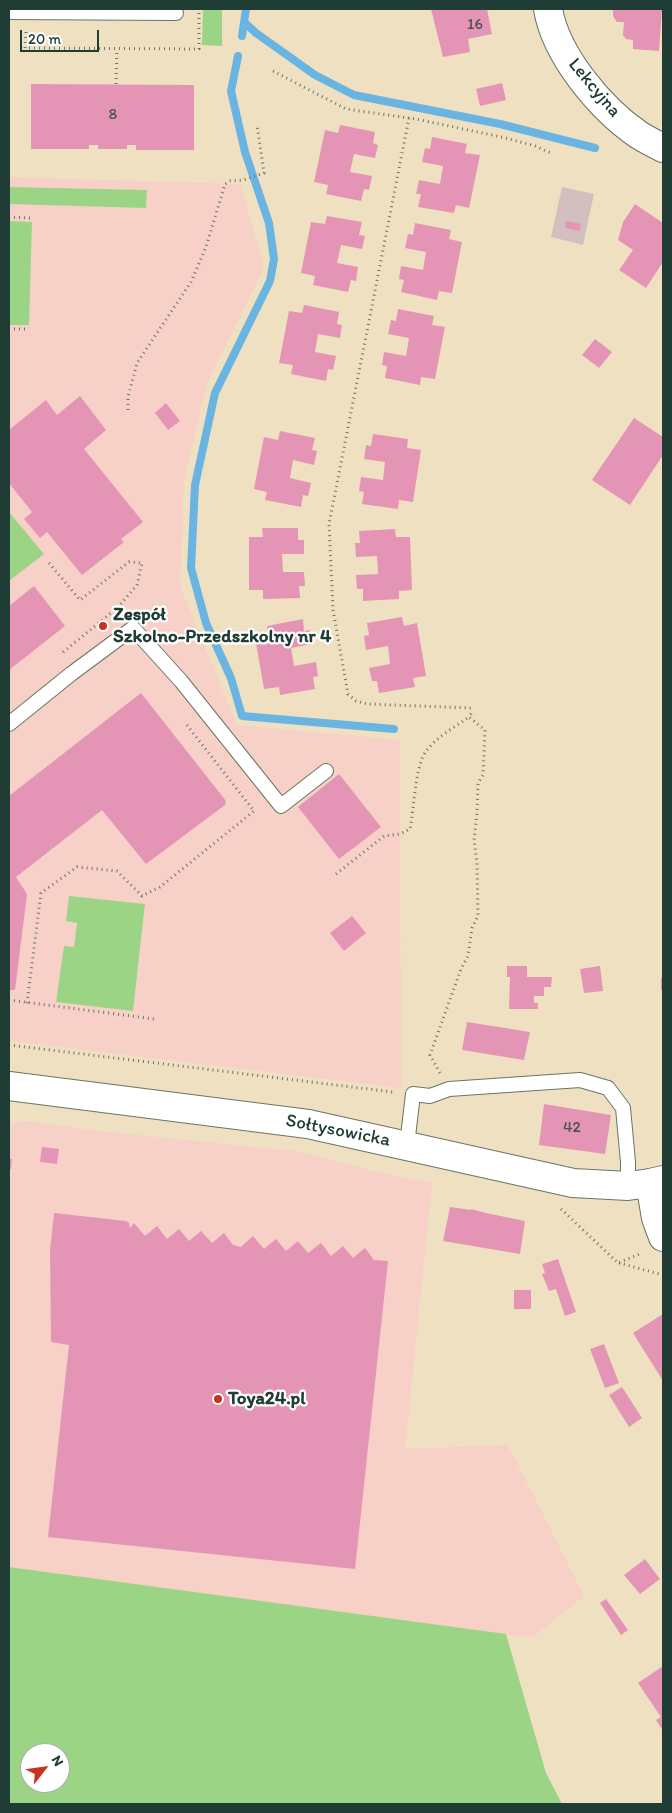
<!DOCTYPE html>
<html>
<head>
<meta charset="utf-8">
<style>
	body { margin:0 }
	#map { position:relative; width:672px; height:1813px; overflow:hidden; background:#efe0c1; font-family:Itim,sans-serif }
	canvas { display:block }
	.frame { position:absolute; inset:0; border:10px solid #1f3d34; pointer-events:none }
	.north { position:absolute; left:20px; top:1743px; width:50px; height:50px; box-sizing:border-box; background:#fff; border:1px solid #a5b1ae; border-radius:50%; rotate:60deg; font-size:14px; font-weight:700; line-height:20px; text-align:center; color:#1f3d34 }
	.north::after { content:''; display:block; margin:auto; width:18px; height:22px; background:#c8321e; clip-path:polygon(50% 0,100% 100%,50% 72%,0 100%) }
	.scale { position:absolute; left:20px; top:30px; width:79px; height:22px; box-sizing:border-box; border:2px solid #1f3d34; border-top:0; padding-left:6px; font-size:15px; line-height:18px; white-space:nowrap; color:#1f3d34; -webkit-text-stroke:4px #fff; paint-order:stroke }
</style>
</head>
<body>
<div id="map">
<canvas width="672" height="1813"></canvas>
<div class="frame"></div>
<div class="north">N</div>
<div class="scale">20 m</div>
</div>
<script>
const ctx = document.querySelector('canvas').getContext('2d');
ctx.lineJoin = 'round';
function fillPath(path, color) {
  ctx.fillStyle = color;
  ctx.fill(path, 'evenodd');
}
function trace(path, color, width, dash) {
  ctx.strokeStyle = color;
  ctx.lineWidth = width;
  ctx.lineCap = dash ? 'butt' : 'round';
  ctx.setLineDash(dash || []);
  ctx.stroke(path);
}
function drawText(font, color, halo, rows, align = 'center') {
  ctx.font = font + ' Itim,sans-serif';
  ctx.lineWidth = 4.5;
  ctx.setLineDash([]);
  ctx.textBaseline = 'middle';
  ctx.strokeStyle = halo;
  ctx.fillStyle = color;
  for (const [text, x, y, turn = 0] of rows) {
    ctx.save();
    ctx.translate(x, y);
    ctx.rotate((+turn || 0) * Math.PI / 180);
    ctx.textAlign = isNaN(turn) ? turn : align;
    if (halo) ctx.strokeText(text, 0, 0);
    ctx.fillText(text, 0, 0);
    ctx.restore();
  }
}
fillPath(new Path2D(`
	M 9,177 L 240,184 L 264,267 L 207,384 L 184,481 L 180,581 L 182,591 L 237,725 L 400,740 L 401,1088 L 9,1041 Z
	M 28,1121 L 89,1130 L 295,1151 L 393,1176 L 432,1183 L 405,1449 L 508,1445 L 584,1596 L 532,1638 L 9,1567 L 9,1124 Z`), '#f7d1c8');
fillPath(new Path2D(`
	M 562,187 L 594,194 L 583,245 L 551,237 Z`), '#d2bfc0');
fillPath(new Path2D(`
	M 203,9 L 222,9 L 222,46 L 202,45 Z
	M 9,187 L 147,190 L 146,208 L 9,204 Z
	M 9,221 L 32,222 L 29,325 L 9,325 Z
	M 9,512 L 44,554 L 9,581 Z
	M 69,896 L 145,904 L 133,1011 L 56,1002 L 64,946 L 74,947 L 77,923 L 66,921 Z
	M 9,1562 L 9,1567 L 506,1634 L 546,1773 L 562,1804 L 9,1804 ZM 30,1753 L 60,1753 L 60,1783 L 30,1783 Z`), '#9cd486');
trace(new Path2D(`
	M 245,23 L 256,33 L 315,75 L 354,95 L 500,124 L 595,148
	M 242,36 L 246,9
	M 238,56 L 231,91 L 245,152 L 269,223 L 274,259 L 270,281 L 215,393 L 195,485 L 191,568 L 206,623 L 231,678 L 242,716 L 394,729`), '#6ab4e2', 8);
fillPath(new Path2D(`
	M 431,9 L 487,9 L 492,34 L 468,39 L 470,52 L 443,57 Z
	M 613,9 L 662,9 L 659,51 L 633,49 L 633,40 L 626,39 L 623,35 L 624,22 L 617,22 L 613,16 Z
	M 502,83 L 506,100 L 480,106 L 476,89 Z
	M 31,84 L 194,85 L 194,150 L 136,150 L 136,145 L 127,145 L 127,149 L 98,149 L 98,145 L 89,145 L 89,149 L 31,149 Z
	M 340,125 L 375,132 L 373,143 L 378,145 L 375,158 L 354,154 L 350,172 L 372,176 L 369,190 L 364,189 L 361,201 L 326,194 L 328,185 L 314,182 L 325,130 L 338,133 Z
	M 432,137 L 467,144 L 465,153 L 480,155 L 469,208 L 456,205 L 454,213 L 418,207 L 421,194 L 416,194 L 419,180 L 440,184 L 443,166 L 422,162 L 425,148 L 430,149 Z
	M 635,204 L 663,223 L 663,262 L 646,288 L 619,270 L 633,250 L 618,240 L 623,222 Z
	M 327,216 L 362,222 L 359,235 L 365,236 L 362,249 L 341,245 L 337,263 L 358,267 L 356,281 L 351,280 L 348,292 L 313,285 L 315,276 L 301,273 L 311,222 L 325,224 Z
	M 566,221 L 581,224 L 580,231 L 565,228 Z
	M 415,223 L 451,230 L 449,239 L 462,242 L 452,293 L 439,291 L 437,300 L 401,292 L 404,280 L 399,279 L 401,266 L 423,270 L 426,252 L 405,248 L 408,234 L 413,235 Z
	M 304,305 L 339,312 L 337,324 L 342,325 L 340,338 L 318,334 L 315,352 L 336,356 L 333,370 L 328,369 L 326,381 L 291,374 L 293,365 L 279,363 L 289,311 L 302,313 Z
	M 398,309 L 434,316 L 432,325 L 445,327 L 435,379 L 421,377 L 420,385 L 385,378 L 387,366 L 382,365 L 384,352 L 406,356 L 409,338 L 388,334 L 391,320 L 396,321 Z
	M 595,339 L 612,352 L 599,368 L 582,355 Z
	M 80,396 L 106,430 L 84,449 L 143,522 L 121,539 L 124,542 L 82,575 L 47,532 L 40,538 L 24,519 L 32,512 L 9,483 L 9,430 L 46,400 L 57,415 Z
	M 166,403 L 180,421 L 168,430 L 155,413 Z
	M 634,418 L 663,437 L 663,455 L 630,505 L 592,480 Z
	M 280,431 L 315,438 L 312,450 L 317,451 L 314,465 L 293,460 L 290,478 L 311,483 L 308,496 L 303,495 L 301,507 L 265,500 L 267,492 L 254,489 L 264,437 L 278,440 Z
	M 373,434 L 408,439 L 407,448 L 421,450 L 413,502 L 399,500 L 398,509 L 362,504 L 364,492 L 359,491 L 361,477 L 383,480 L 385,462 L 364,459 L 366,445 L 371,446 Z
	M 262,528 L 298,528 L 298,540 L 304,540 L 304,554 L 282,554 L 283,572 L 304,572 L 305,586 L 299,586 L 300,598 L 263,599 L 263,590 L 249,590 L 249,537 L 263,537 Z
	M 395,529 L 396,537 L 410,537 L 412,590 L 399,591 L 399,599 L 363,601 L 363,589 L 357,589 L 356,575 L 378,574 L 377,556 L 356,557 L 355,543 L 360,543 L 359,531 Z
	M 34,586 L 65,626 L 9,670 L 9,606 Z
	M 402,617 L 404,626 L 417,623 L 426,676 L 413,678 L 415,687 L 379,693 L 377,681 L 372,681 L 369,668 L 390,664 L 388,646 L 366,650 L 364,636 L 369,635 L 367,623 Z
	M 303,619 L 304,631 L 310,630 L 312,644 L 291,648 L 294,666 L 316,662 L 318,676 L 313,677 L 315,689 L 280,695 L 279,687 L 264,689 L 255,637 L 268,634 L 267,626 Z
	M 141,693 L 226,801 L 225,805 L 146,864 L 102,810 L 16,877 L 27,894 L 15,990 L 9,990 L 9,796 Z
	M 339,774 L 381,827 L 339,859 L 298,807 Z
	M 352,916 L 366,933 L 344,951 L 330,933 Z
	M 507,966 L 527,966 L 527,977 L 552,977 L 551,987 L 544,987 L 544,996 L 534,996 L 534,1003 L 538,1003 L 538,1009 L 509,1009 L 510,977 L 507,977 Z
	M 600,966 L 603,991 L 584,993 L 580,969 Z
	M 661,977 L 663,979 L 663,991 L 661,990 Z
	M 467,1022 L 530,1032 L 524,1060 L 462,1050 Z
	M 544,1104 L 611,1115 L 605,1154 L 539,1145 Z
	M 42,1147 L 59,1149 L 57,1164 L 40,1162 Z
	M 9,1159 L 12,1159 L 11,1169 L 9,1169 Z
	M 450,1207 L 471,1210 L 471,1209 L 486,1213 L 525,1221 L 520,1254 L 443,1241 Z
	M 54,1213 L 126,1221 L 129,1223 L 130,1228 L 134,1223 L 145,1236 L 157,1226 L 167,1239 L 179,1229 L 189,1241 L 201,1231 L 212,1243 L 224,1233 L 233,1245 L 241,1247 L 253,1236 L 264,1249 L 276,1239 L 286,1251 L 298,1241 L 308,1253 L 321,1243 L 331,1256 L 343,1246 L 353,1258 L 365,1248 L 374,1260 L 388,1261 L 355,1569 L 48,1537 L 69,1345 L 51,1342 L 50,1251 Z
	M 558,1259 L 576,1312 L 565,1316 L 556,1289 L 549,1291 L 542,1274 L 545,1273 L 542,1264 Z
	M 514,1290 L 531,1290 L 531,1309 L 514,1309 Z
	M 663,1314 L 663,1381 L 633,1333 Z
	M 604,1344 L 619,1383 L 605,1388 L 590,1349 Z
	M 622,1387 L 642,1418 L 629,1427 L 609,1395 Z
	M 645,1559 L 660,1579 L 640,1594 L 624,1575 Z
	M 606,1599 L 628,1630 L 621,1635 L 600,1603 Z
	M 663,1666 L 663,1731 L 656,1720 L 661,1717 L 638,1683 Z`), '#e495b6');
const service = new Path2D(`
	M 9,12 L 176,13
	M 9,724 L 71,674 L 133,628 L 181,681 L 281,806 L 326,771
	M 407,1145 L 413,1094 L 430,1096 L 449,1089 L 580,1080 L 608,1088 L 623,1108 L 628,1162 L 628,1186`);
const minor = new Path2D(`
	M 548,9 C 556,56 601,109 639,135 C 647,140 655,144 663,148
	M 650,1183 L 656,1218 L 663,1237`);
const tertiary = new Path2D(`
	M 9,1086 L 308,1124 L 573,1183 L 628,1186 L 650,1183 L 663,1180`);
trace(service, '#687665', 16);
trace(minor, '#687665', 30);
trace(tertiary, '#687665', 30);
trace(new Path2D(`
	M 26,32 L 25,48 L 199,49 L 199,9
	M 273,71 L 346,109 L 416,119 L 506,138 L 535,146 L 553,154
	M 116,84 L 117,49
	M 409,118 L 329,524 L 333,610 L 348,694 L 356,701 L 367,704 L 471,708
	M 9,217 L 31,218
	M 9,329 L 28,329
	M 128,410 L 128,397 L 137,363 L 191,282 L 206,247 L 225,184 L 230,181 L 243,180 L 264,173 L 257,125
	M 49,563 L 80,600 L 129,562 L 142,563 L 137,585 L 117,608 L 62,653
	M 336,874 L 384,836 L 400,834 L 410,829 C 414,810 415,764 427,750 C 438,736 455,727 469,717
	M 9,1000 L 154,1019
	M 27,1003 L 41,893 L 77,867 L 117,871 L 142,896 L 160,887 L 254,811 L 186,724
	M 9,1045 L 393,1092
	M 440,1073 L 430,1055 L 461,969 L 468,956 L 472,928 L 478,916 L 477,863 L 474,840 L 477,813 L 478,783 L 483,775 L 485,730 L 469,717 L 472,712
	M 561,1209 L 618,1263 L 642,1253
	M 619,1263 L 663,1275`), '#687665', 3, [1, 4]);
trace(service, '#fff', 14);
trace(minor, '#fff', 28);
trace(tertiary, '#fff', 28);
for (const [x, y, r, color] of [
	[103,626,5,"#c8321e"],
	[218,1399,5,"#c8321e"]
]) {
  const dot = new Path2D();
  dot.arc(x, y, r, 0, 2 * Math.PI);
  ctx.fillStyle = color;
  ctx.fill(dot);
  trace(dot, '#fff', 2);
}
drawText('16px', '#505354', null, [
	["16",475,25],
	["8",113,115],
	["42",572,1128]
]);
drawText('19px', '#1f3d34', '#fff', [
	["Lekcyjna",594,88,50],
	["Sołtysowicka",338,1131,11]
]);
drawText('bold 19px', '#1f3d34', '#fff', [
	["Zespół",113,615],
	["Szkolno-Przedszkolny nr 4",113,637],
	["Toya24.pl",228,1399]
], 'left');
</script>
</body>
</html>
